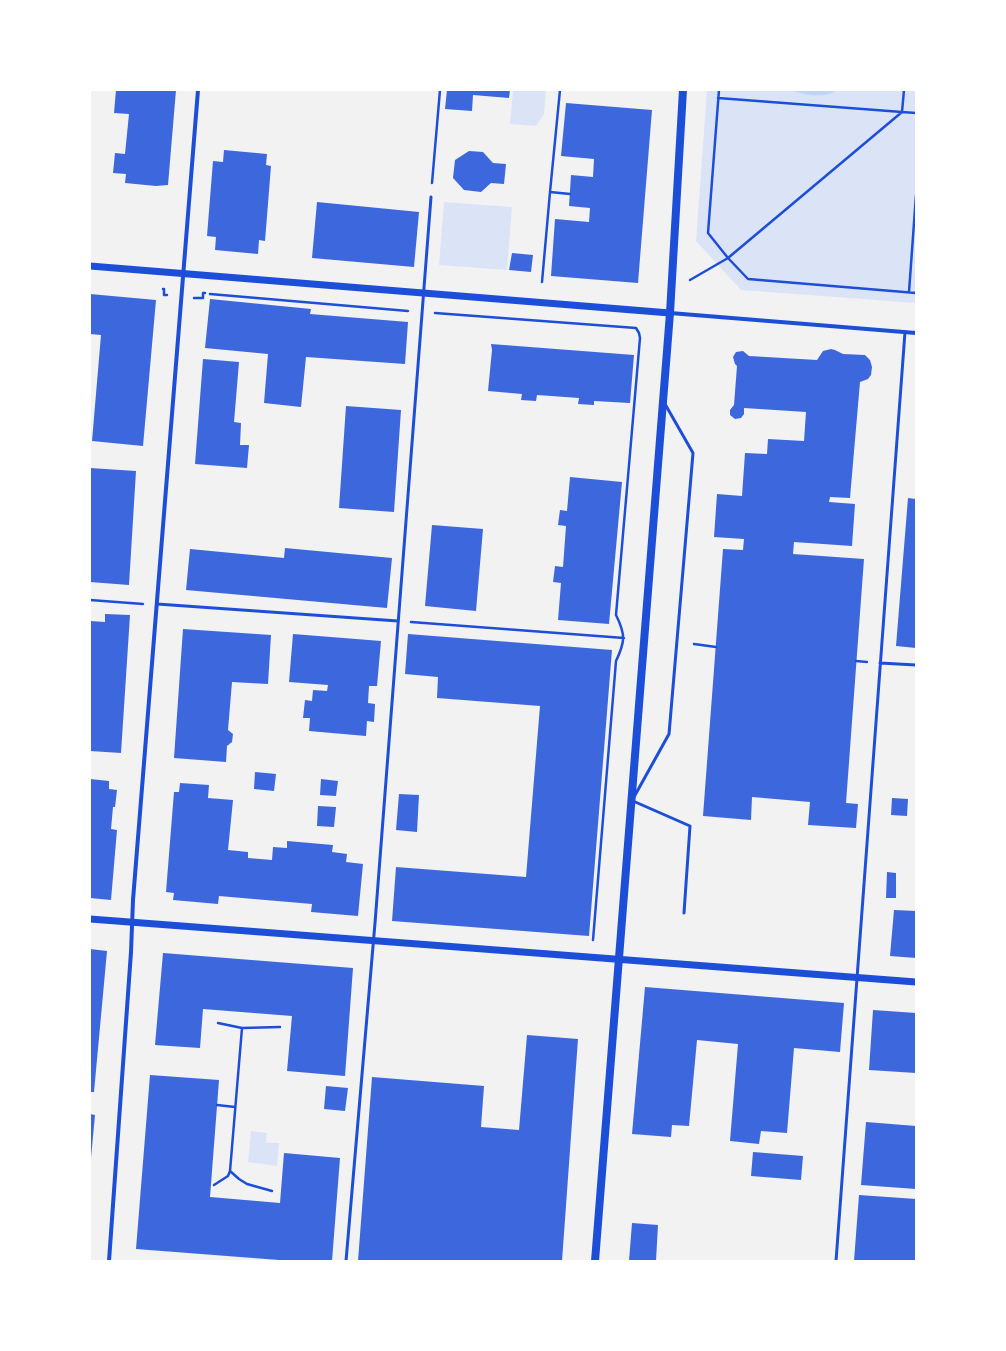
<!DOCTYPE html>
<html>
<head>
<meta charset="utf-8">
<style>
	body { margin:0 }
	#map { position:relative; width:1006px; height:1351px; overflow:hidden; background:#f2f2f2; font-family:"Exo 2",sans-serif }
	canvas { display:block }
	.frame { position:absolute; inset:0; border:91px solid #fff; pointer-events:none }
</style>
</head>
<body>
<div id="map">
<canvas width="1006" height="1351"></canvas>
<div class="frame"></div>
</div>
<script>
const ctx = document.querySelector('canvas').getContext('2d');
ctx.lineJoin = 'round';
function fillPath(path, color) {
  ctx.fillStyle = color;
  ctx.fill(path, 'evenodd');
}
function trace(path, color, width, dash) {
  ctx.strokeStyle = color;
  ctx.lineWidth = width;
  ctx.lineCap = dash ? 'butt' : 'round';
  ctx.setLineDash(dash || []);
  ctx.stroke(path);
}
fillPath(new Path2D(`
	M 513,90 L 546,90 L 544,114 L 536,126 L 510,124 Z
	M 707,90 L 916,90 L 916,303 L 741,290 L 696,241 Z
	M 444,202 L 512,207 L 507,270 L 439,265 Z
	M 251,1131 L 267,1133 L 266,1143 L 279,1143 L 277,1166 L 248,1162 Z`), '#dbe4f7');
fillPath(new Path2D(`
	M 791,90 L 837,90 C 824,99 805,95 791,90 Z`), '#bfd3fe');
fillPath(new Path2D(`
	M 116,90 L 176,90 L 168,185 L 156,186 L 125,183 L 126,174 L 113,173 L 115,153 L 125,154 L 129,114 L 114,113 Z
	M 447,90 L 510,90 L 509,98 L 473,95 L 472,111 L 445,109 Z
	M 566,103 L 652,110 L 638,283 L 551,276 L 555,219 L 589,222 L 590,208 L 569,206 L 571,175 L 593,177 L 594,159 L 561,156 Z
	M 224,150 L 267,154 L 266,165 L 271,166 L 265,241 L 259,240 L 258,254 L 215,250 L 216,237 L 207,236 L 213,161 L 223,162 Z
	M 469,151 L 483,152 L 493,163 L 506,164 L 504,184 L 491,183 L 481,192 L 464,190 L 453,178 L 455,160 Z
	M 317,202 L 419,212 L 414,267 L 312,258 Z
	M 512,253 L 533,255 L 531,272 L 509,270 Z
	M 90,294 L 156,300 L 143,446 L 92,441 L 101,335 L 90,334 Z
	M 210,299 L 311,309 L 310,314 L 408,322 L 405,364 L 306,357 L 301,407 L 264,403 L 268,354 L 205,348 Z
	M 491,344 L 634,355 L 630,403 L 594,401 L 594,405 L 578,404 L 579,398 L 537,395 L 536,401 L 521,400 L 522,394 L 488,391 L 492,350 Z
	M 831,349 L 835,350 L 843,354 L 865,355 L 870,360 L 872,367 L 871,375 L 868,379 L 860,382 L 850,498 L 830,497 L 829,502 L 855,504 L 852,546 L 794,542 L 793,554 L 864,559 L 846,803 L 858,804 L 856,828 L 808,825 L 810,802 L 752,797 L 751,820 L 703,816 L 723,549 L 743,550 L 744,539 L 714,537 L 717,494 L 742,496 L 745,453 L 767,454 L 768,439 L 804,441 L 806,412 L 744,408 L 744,414 L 741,418 L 735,419 L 730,415 L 730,410 L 734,405 L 737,366 L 735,364 L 733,357 L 736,352 L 743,351 L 749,356 L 817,360 L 823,351 Z
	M 203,359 L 239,362 L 234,422 L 241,423 L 240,445 L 249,445 L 247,468 L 195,464 Z
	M 346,406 L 401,410 L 394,512 L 339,508 Z
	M 90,468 L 136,471 L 129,585 L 90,582 Z
	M 570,477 L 622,482 L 609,624 L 558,620 L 561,583 L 553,582 L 555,566 L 563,567 L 566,526 L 558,525 L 560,510 L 567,511 Z
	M 908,498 L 916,499 L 916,648 L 896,646 Z
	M 432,525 L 483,529 L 476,611 L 425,606 Z
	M 285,548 L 392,558 L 387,608 L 186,590 L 190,549 L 284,558 Z
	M 105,614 L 130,615 L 121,753 L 90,751 L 90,621 L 105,622 Z
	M 183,629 L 271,635 L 268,684 L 232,682 L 228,730 L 233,734 L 232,742 L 227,746 L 226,762 L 174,758 Z
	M 293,634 L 381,641 L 377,686 L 369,686 L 368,703 L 375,704 L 374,722 L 367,721 L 366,736 L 309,731 L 310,718 L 303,718 L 305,700 L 312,701 L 313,690 L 327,691 L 328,685 L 289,682 Z
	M 408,634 L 612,650 L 589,936 L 392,921 L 396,867 L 526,877 L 540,706 L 437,698 L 438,677 L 405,674 Z
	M 255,772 L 276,774 L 274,791 L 254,789 Z
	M 90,779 L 109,781 L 109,789 L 117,790 L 115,807 L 113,807 L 111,829 L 117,830 L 111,900 L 90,898 Z
	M 321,779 L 338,781 L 336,796 L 320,795 Z
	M 180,783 L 209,785 L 208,798 L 233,800 L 228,850 L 248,852 L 248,858 L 272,860 L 273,847 L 287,848 L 287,841 L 333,845 L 332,852 L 347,854 L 346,862 L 363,864 L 358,916 L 311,912 L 312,904 L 219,896 L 218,904 L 173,900 L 174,893 L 166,892 L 174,792 L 179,792 Z
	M 399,794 L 419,795 L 417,832 L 396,830 Z
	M 892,798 L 908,799 L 907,816 L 891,815 Z
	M 318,806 L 336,807 L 334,827 L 317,826 Z
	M 887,872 L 896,873 L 896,898 L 886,898 Z
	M 894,910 L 916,911 L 916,958 L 890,956 Z
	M 90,949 L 107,951 L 94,1092 L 90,1092 Z
	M 163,953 L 353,968 L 345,1076 L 287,1071 L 292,1016 L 203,1009 L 200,1048 L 155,1045 Z
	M 645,987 L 844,1003 L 840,1052 L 794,1048 L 787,1133 L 761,1131 L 759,1144 L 730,1141 L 738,1044 L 697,1040 L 689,1126 L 672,1125 L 671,1137 L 632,1134 Z
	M 873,1010 L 916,1013 L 916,1073 L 869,1070 Z
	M 527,1035 L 578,1039 L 562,1261 L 358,1261 L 372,1077 L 484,1086 L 481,1127 L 519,1130 Z
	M 150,1075 L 219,1080 L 210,1197 L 280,1203 L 284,1153 L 340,1158 L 332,1261 L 292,1261 L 136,1249 Z
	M 326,1086 L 348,1088 L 345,1111 L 324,1109 Z
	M 90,1114 L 95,1115 L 91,1158 L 90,1158 Z
	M 866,1122 L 916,1126 L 916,1189 L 861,1185 Z
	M 753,1152 L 803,1156 L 801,1180 L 751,1176 Z
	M 859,1195 L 916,1199 L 916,1261 L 854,1261 Z
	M 632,1223 L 658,1225 L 656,1261 L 629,1261 Z`), '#3d67dc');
trace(new Path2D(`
	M 719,90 L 708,233 L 728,258 L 748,279 L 916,293
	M 904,90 L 902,112 L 916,113
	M 718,98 L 902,112
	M 432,183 L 440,90
	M 550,192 L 560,90
	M 690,280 L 728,258 L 902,112
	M 542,282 L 550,192 L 570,194
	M 163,289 L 164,289 L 164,295 L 167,295
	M 909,292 L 916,195
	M 210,294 L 408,311
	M 194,298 L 203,298 L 203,293 L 205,293
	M 435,313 L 636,328 L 639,333 L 640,338 L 616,615 C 626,635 625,642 616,661 L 593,940
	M 90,600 L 143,604
	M 411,622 L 624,638
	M 694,644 L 716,647
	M 856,661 L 867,662
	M 218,1023 L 242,1028 L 280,1027
	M 217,1105 L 235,1107
	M 230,1171 L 239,1179 L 247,1184 L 272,1191
	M 214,1185 L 228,1176 L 230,1171 L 242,1028`), '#1d4ed8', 2.5);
trace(new Path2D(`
	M 157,604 L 398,621
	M 880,663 L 916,665
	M 634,797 L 669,734 L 693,453 L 665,404
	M 633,801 L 690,826 L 684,913
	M 346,1261 L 375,923 L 431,197
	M 836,1261 L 905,332`), '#1d4ed8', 3);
trace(new Path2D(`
	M 670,313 L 916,333
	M 109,1261 L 131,952 L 133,900 L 198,90`), '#1d4ed8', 4);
trace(new Path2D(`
	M 90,266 L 670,313
	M 90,919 L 916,982`), '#1d4ed8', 7);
trace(new Path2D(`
	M 595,1261 L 670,313 L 683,90`), '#1d4ed8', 8);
</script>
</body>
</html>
